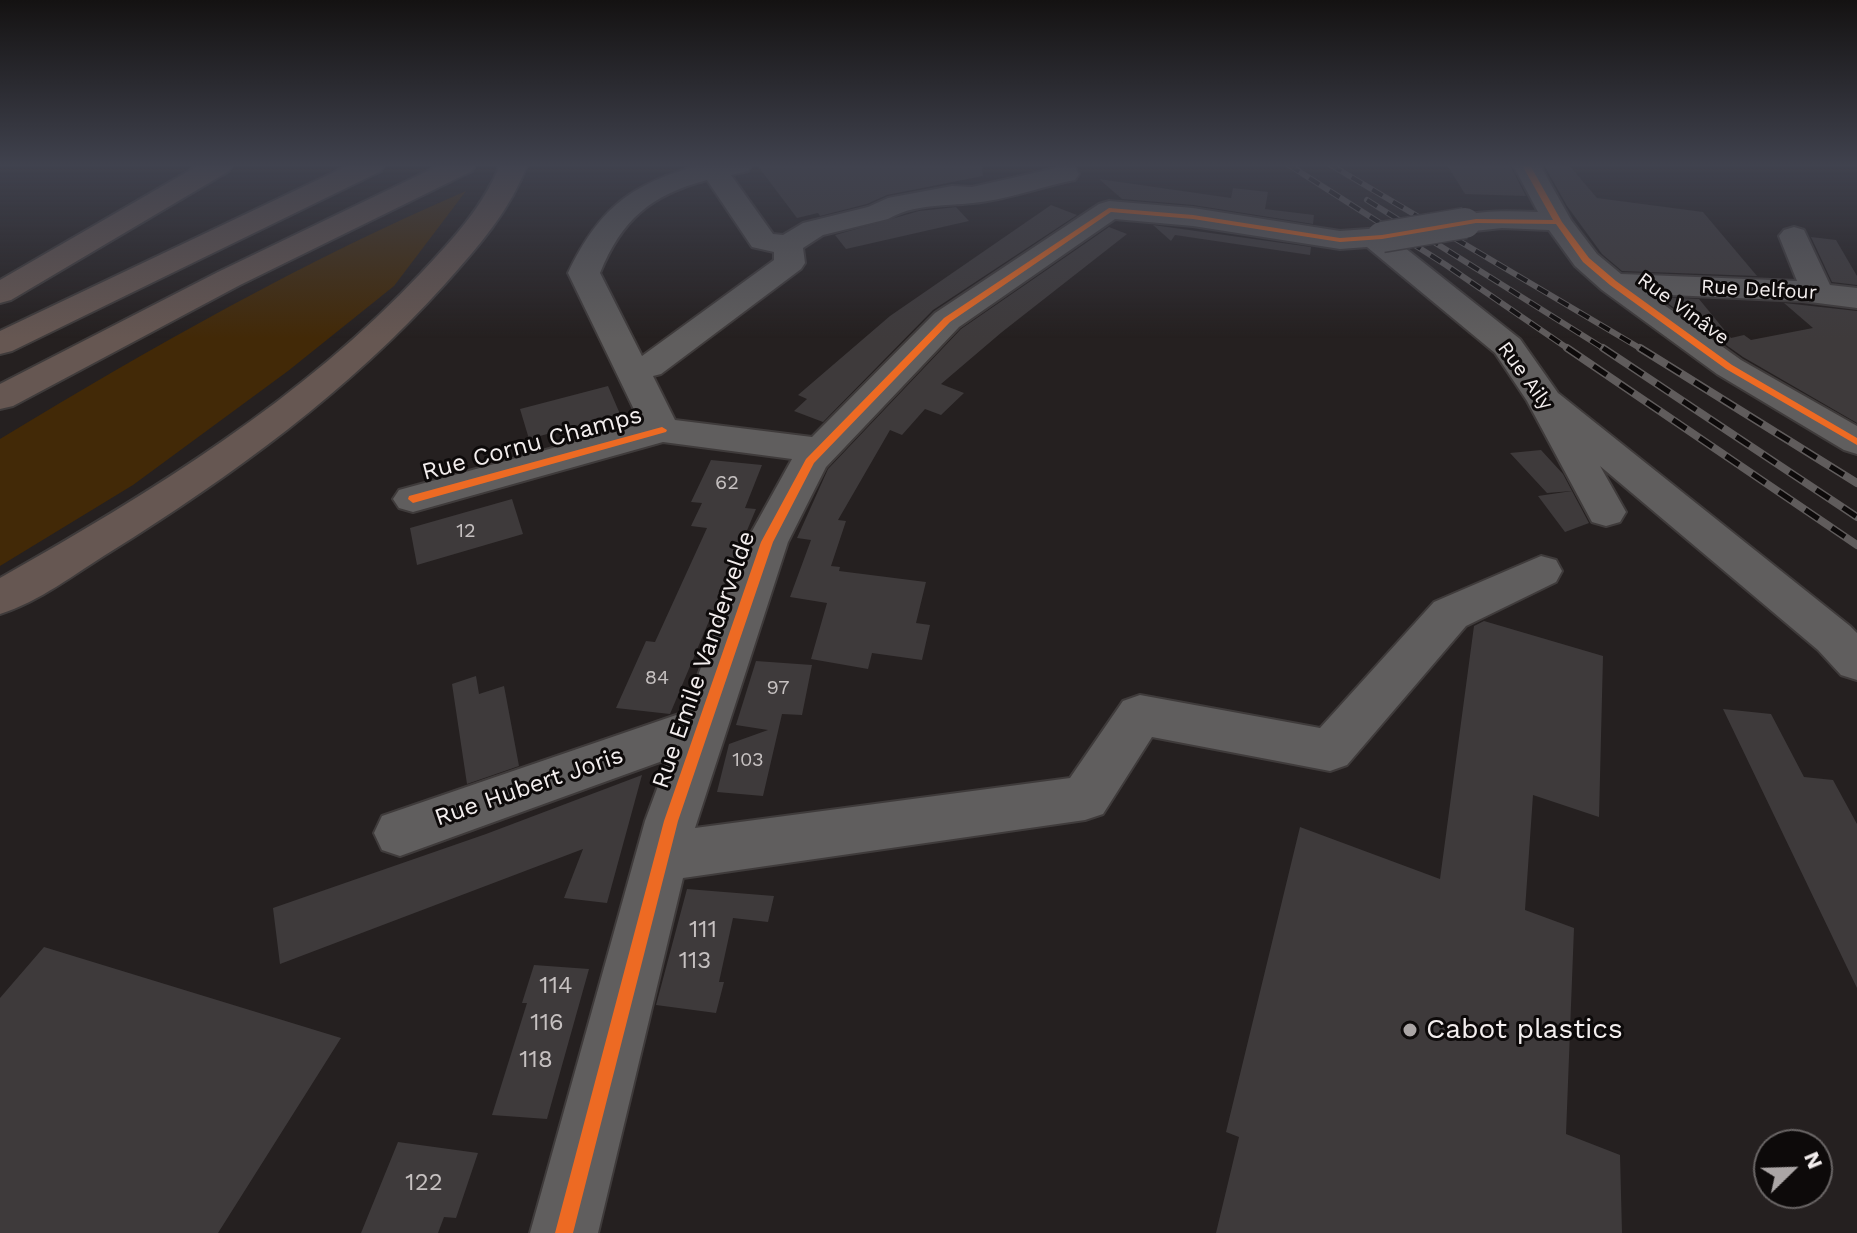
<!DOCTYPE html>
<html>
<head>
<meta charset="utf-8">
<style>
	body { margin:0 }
	#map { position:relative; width:1857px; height:1233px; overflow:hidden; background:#252020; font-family:"Work Sans",sans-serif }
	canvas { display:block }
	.north { position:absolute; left:1753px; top:1129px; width:80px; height:80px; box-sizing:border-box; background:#0d0a0a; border:2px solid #696565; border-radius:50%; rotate:67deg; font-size:22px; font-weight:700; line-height:32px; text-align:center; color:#f3eeee }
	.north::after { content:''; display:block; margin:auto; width:28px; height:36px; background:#aba6a6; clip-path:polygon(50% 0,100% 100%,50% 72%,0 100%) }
</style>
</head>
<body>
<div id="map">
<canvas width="1857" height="1233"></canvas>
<div class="north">N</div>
</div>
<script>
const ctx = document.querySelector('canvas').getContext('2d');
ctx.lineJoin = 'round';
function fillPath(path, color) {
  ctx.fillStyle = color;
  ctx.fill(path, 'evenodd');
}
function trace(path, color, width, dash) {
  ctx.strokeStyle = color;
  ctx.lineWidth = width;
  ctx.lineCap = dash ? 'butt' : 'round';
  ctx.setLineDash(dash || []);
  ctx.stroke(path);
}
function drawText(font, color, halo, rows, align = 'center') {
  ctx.font = font + ' "Work Sans",sans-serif';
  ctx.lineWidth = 6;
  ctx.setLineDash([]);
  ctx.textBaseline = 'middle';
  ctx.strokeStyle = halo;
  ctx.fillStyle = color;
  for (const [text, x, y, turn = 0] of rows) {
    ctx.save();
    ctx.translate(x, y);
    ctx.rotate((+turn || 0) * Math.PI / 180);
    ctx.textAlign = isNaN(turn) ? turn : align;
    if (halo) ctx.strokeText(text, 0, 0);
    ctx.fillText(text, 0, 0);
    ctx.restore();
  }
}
fillPath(new Path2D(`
	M 466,191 L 394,286 L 288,371 L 133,485 L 0,566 L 0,439 C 150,348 305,260 466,191 Z`), '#422907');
fillPath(new Path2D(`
	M 757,165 L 982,165 L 983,176 L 887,195 L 867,204 L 820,216 L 818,213 L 797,218 Z
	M 1447,165 L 1510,165 L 1526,196 L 1465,194 Z
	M 1544,165 L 1569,165 L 1597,198 L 1703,212 L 1757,276 L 1622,271 L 1602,254 L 1567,206 Z
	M 1099,179 L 1231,198 L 1233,188 L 1268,192 L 1265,209 L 1314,215 L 1313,224 L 1193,205 L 1122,199 Z
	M 1051,205 L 1077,215 L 933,310 L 823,422 L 794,411 L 807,399 L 798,395 L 890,316 Z
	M 956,207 L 969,221 L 846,249 L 835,235 L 919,211 Z
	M 1153,225 L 1311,247 L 1310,255 L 1175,235 L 1171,241 Z
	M 1109,227 L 1127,234 L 1002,332 L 941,384 L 964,393 L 941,415 L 925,409 L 902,435 L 890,430 L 838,520 L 846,521 L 831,566 L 840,567 L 839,571 L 926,582 L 916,623 L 930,625 L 922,660 L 872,653 L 868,669 L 811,659 L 827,603 L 790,597 L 811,540 L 797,538 L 828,469 L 961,329 Z
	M 1811,237 L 1836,240 L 1857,276 L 1857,285 L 1832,282 Z
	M 1659,297 L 1699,299 L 1731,338 L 1744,335 L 1751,340 L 1813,328 L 1784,303 L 1857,311 L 1857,423 L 1743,357 Z
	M 608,386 L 620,414 L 529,439 L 520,409 Z
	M 1541,450 L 1563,474 L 1572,491 L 1547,493 L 1510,453 Z
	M 711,460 L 762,465 L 745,508 L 756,509 L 670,714 L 616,708 L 646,641 L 655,642 L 707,528 L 691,526 L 702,503 L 691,502 Z
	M 1572,491 L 1589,523 L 1565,532 L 1538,496 Z
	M 512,499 L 523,534 L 417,565 L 410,528 Z
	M 1484,621 L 1603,656 L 1599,817 L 1533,795 L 1525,910 L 1574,928 L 1566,1134 L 1620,1155 L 1622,1233 L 1216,1233 L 1239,1137 L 1226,1132 L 1300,827 L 1440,879 L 1474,626 Z
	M 756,661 L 812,665 L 802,715 L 782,714 L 763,796 L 717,792 L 729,744 L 768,730 L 736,725 Z
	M 476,676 L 479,694 L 504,686 L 519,766 L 467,784 L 452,684 Z
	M 1723,709 L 1771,714 L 1804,777 L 1833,780 L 1857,824 L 1857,988 Z
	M 642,775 L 607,903 L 564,898 L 583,849 L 280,964 L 273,908 L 486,834 Z
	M 687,889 L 774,896 L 768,922 L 733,918 L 719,982 L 724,982 L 716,1013 L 656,1005 Z
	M 44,947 L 341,1038 L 218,1233 L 0,1233 L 0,998 Z
	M 534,965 L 589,969 L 547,1119 L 492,1115 L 527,1003 L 522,1003 Z
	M 398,1142 L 478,1153 L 456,1218 L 444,1217 L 438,1233 L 361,1233 Z`), '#3e3a3b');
const minor = new Path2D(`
	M 701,165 L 751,165 L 748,171 L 731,175 L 773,234 L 783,235 L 803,223 L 868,207 L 888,198 L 952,186 L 972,187 L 1065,166 L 1075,168 L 1079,174 L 1075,180 L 1065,182 C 1035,189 1004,200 973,203 C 945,206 913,204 888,219 L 823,235 L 803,248 L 805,263 L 801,269 L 661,374 L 653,376 L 675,420 L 812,437 L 935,313 L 1099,204 L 1109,201 L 1193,208 L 1340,231 L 1382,228 L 1392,231 L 1397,237 L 1395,240 L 1520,339 L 1558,393 L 1850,626 L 1857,633 L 1857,680 L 1841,675 L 1818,650 L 1600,466 L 1626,512 L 1620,522 L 1606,526 L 1592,522 L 1527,401 L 1495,353 L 1367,247 L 1340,249 L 1193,226 L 1115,219 L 959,327 L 826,467 L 788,542 L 695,828 L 1070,778 L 1123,701 L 1140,695 L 1320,728 L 1434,602 L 1541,556 L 1556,560 L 1562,571 L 1556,582 L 1466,626 L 1347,765 L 1330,771 L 1152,737 L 1103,814 L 1085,820 L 683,878 L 598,1233 L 530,1233 L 645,821 L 668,759 L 400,856 L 382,850 L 374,833 L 382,816 L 685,712 L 746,542 L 792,459 L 663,442 L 413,512 L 399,508 L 393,499 L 399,490 L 641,424 L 568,273 C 599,208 632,183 701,165 ZM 707,180 L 752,247 L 774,252 L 774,260 L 642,356 L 600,273 C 622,219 651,195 707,180 Z
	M 1513,165 L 1540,165 L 1571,220 L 1597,254 L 1621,274 L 1797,281 L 1779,236 L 1784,230 L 1794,227 L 1804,230 L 1830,285 L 1857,288 L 1857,308 L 1802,301 L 1649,294 L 1741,360 L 1857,426 L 1857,454 L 1844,450 L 1717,374 L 1602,290 L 1575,266 L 1549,230 L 1502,228 L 1465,232 L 1455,229 L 1450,223 L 1455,217 C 1482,210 1510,211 1538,212 Z`);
const highway = new Path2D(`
	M 199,165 L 232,165 L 229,171 L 11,300 L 0,303 L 0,280 Z
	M 349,165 L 384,165 L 381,171 L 12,351 L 0,354 L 0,331 Z
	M 440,165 L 475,165 L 472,171 L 240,285 L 13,406 L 0,409 L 0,384 L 218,272 Z
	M 500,165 L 527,165 C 510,211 477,248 445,284 C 349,391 232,476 110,552 C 76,573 39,602 0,614 L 0,578 C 152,492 302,400 422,272 C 452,240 483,207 500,165 Z`);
trace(minor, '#3f3b3b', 4);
trace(highway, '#3f3b3b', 4);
fillPath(minor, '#605e5e');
fillPath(highway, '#665752');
const railFar1 = new Path2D(`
	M 1289,165 L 1446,265 L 1570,350
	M 1331,165 L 1643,350
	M 1367,200 L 1606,350`);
const rail = new Path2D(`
	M 1567,348 L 1857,545
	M 1603,348 L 1857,517
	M 1640,348 L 1857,483`);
trace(railFar1, '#605c5c', 6);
trace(rail, '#605c5c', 8);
trace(railFar1, '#0d0a0a', 4, [12]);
trace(rail, '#0d0a0a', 5, [16]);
const minorBridge = new Path2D(`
	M 1382,237 L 1465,223`);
trace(minorBridge, '#3f3b3b', 33, []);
trace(minorBridge, '#605e5e', 30);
fillPath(new Path2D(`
	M 1522,165 L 1530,165 L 1562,222 L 1589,258 L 1616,281 L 1732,365 L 1857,438 L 1857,445 L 1726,369 L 1610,285 L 1583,262 L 1556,224 L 1476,223 L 1382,239 L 1340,242 L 1193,219 L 1111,212 L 950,322 L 814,463 L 773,542 L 678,821 L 573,1233 L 555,1233 L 664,821 L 761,542 L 806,459 L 944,318 L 1109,208 L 1193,215 L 1340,238 L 1382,235 L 1476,219 L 1553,220 Z
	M 662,427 L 667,430 L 666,432 L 413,503 L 408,499 L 409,496 Z`), '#ed6a23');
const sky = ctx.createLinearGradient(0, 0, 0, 338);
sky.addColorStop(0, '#141212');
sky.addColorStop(0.49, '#40424e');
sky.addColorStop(1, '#40424e00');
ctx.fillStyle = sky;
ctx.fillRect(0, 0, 1857, 338);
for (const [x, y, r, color] of [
	[1410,1030,8,"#aba6a6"]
]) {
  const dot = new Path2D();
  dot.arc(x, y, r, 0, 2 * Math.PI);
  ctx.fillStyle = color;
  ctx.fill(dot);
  trace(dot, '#0d0a0a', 3);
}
drawText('20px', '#f3eeee', '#0d0a0a', [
	["Rue Delfour",1759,290,3],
	["Rue Vinâve",1683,309,36],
	["Rue Aily",1525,376,54]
]);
drawText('20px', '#c6c1c1', null, [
	["62",727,483],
	["12",466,531],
	["84",657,678],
	["97",778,688],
	["103",748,760]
]);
drawText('24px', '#f3eeee', '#0d0a0a', [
	["Rue Cornu Champs",532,444,-15],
	["Rue Emile Vandervelde",704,660,-71],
	["Rue Hubert Joris",529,787,-19]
]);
drawText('24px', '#c6c1c1', null, [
	["111",703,930],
	["113",695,961],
	["114",556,986],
	["116",547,1023],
	["118",536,1060],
	["122",424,1183]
]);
drawText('28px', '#f3eeee', '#0d0a0a', [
	["Cabot plastics",1426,1030]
], 'left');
</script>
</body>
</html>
